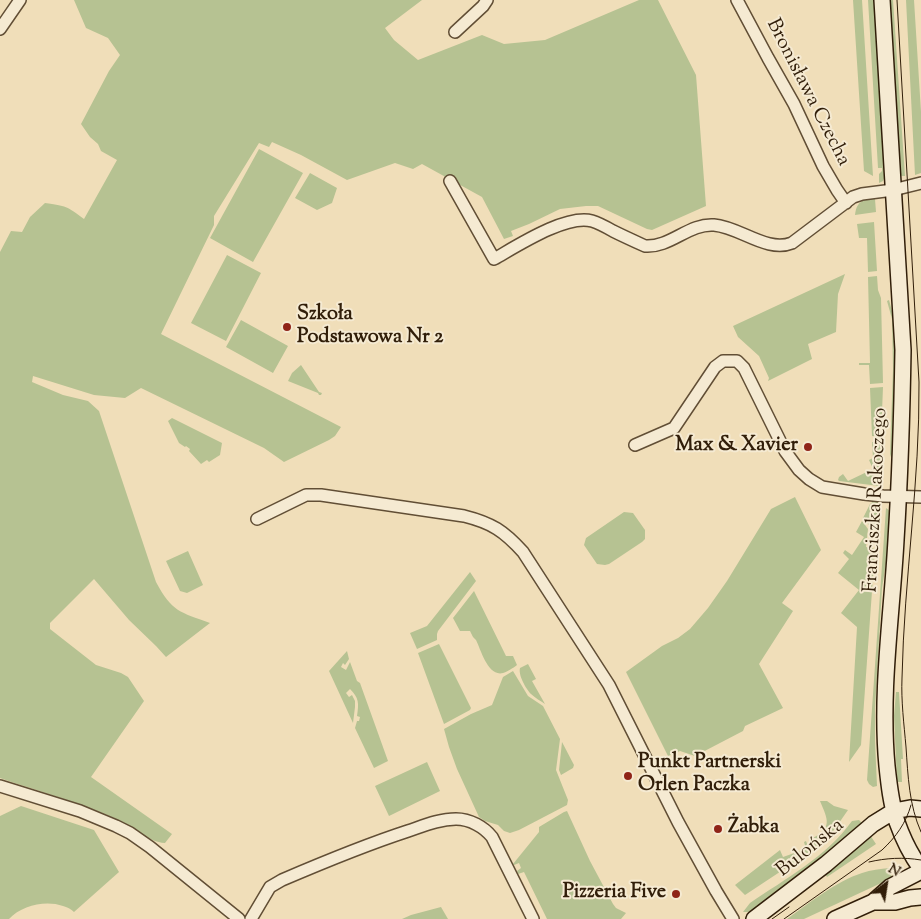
<!DOCTYPE html>
<html>
<head>
<meta charset="utf-8">
<style>
	body { margin:0 }
	#map { position:relative; width:921px; height:919px; overflow:hidden; background:#f0deb9; font-family:"Sorts Mill Goudy",serif }
	canvas { display:block }
	.north { position:absolute; left:861px; top:859px; width:50px; height:50px; -webkit-text-stroke:4px #f5ead2; paint-order:stroke; rotate:31deg; font-size:14px; font-weight:700; line-height:20px; text-align:center; color:#311e09 }
	.north::after { content:''; display:block; margin:auto; width:18px; height:22px; background:#311e09; clip-path:polygon(50% 0,100% 100%,50% 72%,0 100%) }
</style>
</head>
<body>
<div id="map">
<canvas width="921" height="919"></canvas>
<div class="north">N</div>
</div>
<script>
const ctx = document.querySelector('canvas').getContext('2d');
ctx.lineJoin = 'round';
function fillPath(path, color) {
  ctx.fillStyle = color;
  ctx.fill(path, 'evenodd');
}
function trace(path, color, width, dash) {
  ctx.strokeStyle = color;
  ctx.lineWidth = width;
  ctx.lineCap = dash ? 'butt' : 'round';
  ctx.setLineDash(dash || []);
  ctx.stroke(path);
}
function drawText(font, color, halo, rows, align = 'center') {
  ctx.font = font + ' "Sorts Mill Goudy",serif';
  ctx.lineWidth = 4;
  ctx.setLineDash([]);
  ctx.textBaseline = 'middle';
  ctx.strokeStyle = halo;
  ctx.fillStyle = color;
  for (const [text, x, y, turn = 0] of rows) {
    ctx.save();
    ctx.translate(x, y);
    ctx.rotate((+turn || 0) * Math.PI / 180);
    ctx.textAlign = isNaN(turn) ? turn : align;
    if (halo) ctx.strokeText(text, 0, 0);
    ctx.fillText(text, 0, 0);
    ctx.restore();
  }
}
fillPath(new Path2D(`
	M 74,0 L 422,0 L 385,28 L 394,40 L 418,60 L 482,35 L 504,44 L 545,40 L 639,0 L 658,0 L 696,75 L 706,206 L 652,230 L 647,229 L 598,206 L 586,206 L 560,209 L 529,224 L 511,231 L 513,236 L 504,239 L 482,197 L 422,164 L 413,169 L 395,163 L 347,180 L 301,155 L 272,142 L 269,147 L 259,143 L 214,216 L 214,225 L 161,334 L 341,427 L 335,436 L 329,440 L 284,462 L 264,448 L 141,388 L 125,398 L 94,395 L 33,376 L 32,382 L 63,395 L 88,401 L 99,411 L 156,582 C 172,612 180,612 210,623 L 166,657 L 156,646 L 129,620 L 94,579 L 50,623 L 50,629 L 96,665 L 121,673 L 128,677 L 144,701 L 91,777 L 172,834 L 165,843 C 148,842 136,828 121,821 C 82,803 40,792 0,778 L 0,252 L 11,231 L 22,232 L 30,217 L 45,203 C 66,206 67,206 84,219 L 117,160 L 101,151 L 98,144 L 90,137 L 81,124 L 109,71 L 120,55 L 108,38 L 86,28 Z
	M 853,0 L 862,0 L 873,176 L 864,171 Z
	M 868,0 L 875,0 L 886,174 L 883,181 L 879,183 L 879,174 L 882,171 L 882,168 L 878,168 Z
	M 890,0 L 893,0 L 905,176 L 902,176 L 899,174 Z
	M 906,0 L 914,0 L 921,112 L 921,173 L 915,175 Z
	M 259,149 L 303,173 L 253,262 L 210,238 Z
	M 310,173 L 337,188 L 332,203 L 317,210 L 295,198 Z
	M 866,199 L 875,199 L 876,212 L 855,215 C 856,207 858,202 866,199 Z
	M 874,222 L 877,271 L 868,272 L 867,238 L 859,238 L 857,224 Z
	M 227,255 L 261,273 L 226,341 L 191,323 Z
	M 845,274 L 838,294 L 836,332 L 808,344 L 812,359 L 768,381 L 769,378 L 759,356 L 738,337 L 733,326 Z
	M 877,276 L 878,290 L 881,298 L 883,383 L 870,384 L 869,365 L 859,365 L 859,363 L 870,363 L 868,277 Z
	M 889,300 L 896,326 L 894,458 L 891,457 L 890,454 L 893,369 L 892,319 L 887,301 Z
	M 241,320 L 288,346 L 273,373 L 226,347 Z
	M 301,365 L 319,392 L 322,393 L 321,395 L 319,395 L 318,393 L 288,381 L 292,373 Z
	M 883,387 L 881,437 L 872,436 L 870,388 Z
	M 172,418 L 222,443 L 220,455 L 209,462 L 207,460 L 201,464 L 189,451 L 190,449 L 186,446 L 185,447 L 179,443 L 168,421 Z
	M 872,442 L 881,442 L 879,486 L 839,481 L 838,480 L 839,477 L 843,474 L 848,481 L 873,469 L 869,460 L 873,458 Z
	M 795,497 L 821,550 L 782,603 L 793,611 L 759,664 L 783,708 L 745,726 L 743,731 L 695,756 L 680,751 L 668,756 L 626,672 L 662,646 L 678,638 L 690,629 L 708,608 L 727,581 L 771,509 Z
	M 875,500 L 878,502 L 876,534 L 863,518 L 870,504 Z
	M 886,508 L 890,511 L 893,520 L 882,588 L 875,708 L 875,741 L 877,786 L 873,787 L 869,784 L 867,780 Z
	M 624,512 L 633,513 L 645,530 L 645,539 L 642,542 L 609,564 L 605,565 L 597,564 L 584,545 L 586,538 Z
	M 862,521 L 868,529 L 866,547 L 875,549 L 861,745 L 849,762 L 857,627 L 841,613 L 859,590 L 838,573 L 849,559 L 843,553 L 845,550 L 852,555 L 864,537 L 856,532 Z
	M 188,551 L 203,585 L 187,593 L 180,591 L 166,561 Z
	M 470,572 L 476,581 L 438,631 L 437,634 L 437,640 L 417,649 L 410,633 L 427,626 Z
	M 474,591 L 506,656 L 513,656 L 517,665 C 513,668 507,672 503,673 C 488,677 481,650 476,640 L 473,637 L 470,631 L 460,631 L 453,618 Z
	M 439,644 L 471,708 L 470,710 L 444,724 L 418,653 Z
	M 347,651 L 349,659 L 345,665 L 343,663 L 341,667 L 346,670 L 350,662 L 357,681 L 360,683 L 388,761 L 374,768 L 355,728 L 357,721 L 359,721 L 360,717 L 357,716 C 359,703 359,698 350,689 L 346,693 L 349,697 L 352,695 L 355,701 L 355,707 L 353,723 L 329,671 Z
	M 528,664 L 536,679 L 532,681 L 545,704 C 541,701 535,698 531,694 C 526,689 518,675 520,668 Z
	M 513,671 L 528,696 L 543,706 L 560,739 L 556,770 L 568,800 L 567,805 L 519,830 L 510,833 L 504,831 L 498,825 L 485,821 L 479,817 L 457,769 L 449,747 L 444,729 L 471,714 L 492,705 L 503,677 Z
	M 896,692 L 899,692 L 903,759 L 901,759 L 902,782 L 897,782 L 894,716 Z
	M 562,742 L 574,765 L 573,768 L 561,775 L 559,770 Z
	M 427,762 L 440,791 L 389,816 L 375,786 Z
	M 820,801 L 827,801 L 834,806 L 848,810 L 832,833 L 814,848 L 811,839 C 833,828 828,820 820,801 Z
	M 21,806 L 94,830 L 119,872 L 74,912 C 71,909 67,907 63,906 C 46,900 22,905 9,919 L 0,919 L 0,816 Z
	M 567,811 L 590,861 L 613,904 L 616,908 L 626,913 L 621,919 L 547,919 L 524,872 L 518,874 L 517,871 L 521,868 L 519,863 L 514,865 L 513,864 L 539,832 L 539,827 L 564,812 Z
	M 859,820 L 862,823 L 809,870 L 755,908 L 748,912 L 743,912 L 750,903 C 785,879 826,857 852,821 Z
	M 870,835 L 876,844 L 827,877 L 825,874 Z
	M 806,841 L 810,852 L 745,895 L 735,885 L 780,850 L 783,857 L 806,849 L 804,842 Z
	M 890,868 L 892,878 L 804,919 L 787,919 C 809,903 837,881 862,873 C 871,870 880,869 890,868 Z
	M 441,907 L 448,919 L 402,919 L 411,915 Z`), '#b6c292');
const minor = new Path2D(`
	M 737,0 L 768,58 L 794,104 L 823,166 L 837,190 L 846,203
	M 0,29 L 20,0
	M 455,32 L 483,6 L 487,0
	M 450,181 L 494,259 C 517,246 566,214 592,221 C 599,223 606,227 613,231 C 623,236 634,241 645,246 C 670,248 689,223 714,225 C 740,227 767,253 792,243 L 853,197 L 862,194 L 893,190 L 921,183
	M 635,445 L 674,428 L 715,367 L 723,361 L 737,361 L 744,368 L 785,451 L 799,470 L 809,479 L 822,487 L 864,494 L 883,496 L 921,497
	M 257,519 L 306,495 L 321,495 L 464,516 C 492,523 504,531 523,552 L 609,685 L 678,822 L 716,891 L 733,919
	M 0,786 L 80,811 L 116,826 L 130,833 L 150,847 L 239,919
	M 251,919 L 270,887 L 282,880 C 324,862 365,845 408,831 C 423,826 439,819 456,819 C 470,819 484,827 492,837 L 533,919`);
const secondary = new Path2D(`
	M 882,0 L 903,350 C 902,413 900,476 896,540 C 892,614 880,692 887,766 C 889,785 891,804 897,822 C 903,839 911,855 921,869
	M 873,902 L 895,902 L 910,898 L 921,897
	M 754,919 L 826,864 L 873,824 L 894,811 L 910,808 L 921,809
	M 835,919 L 873,902 L 890,887 L 921,871`);
trace(minor, '#614e35', 14);
trace(secondary, '#311e09', 18);
trace(minor, '#f5ead2', 11);
trace(secondary, '#f5ead2', 15);
trace(new Path2D(`
	M 897,0 L 919,382 C 920,481 904,579 902,678 C 901,701 904,724 906,747 C 908,776 909,805 921,832
	M 869,862 C 886,858 903,857 921,860
	M 772,919 L 789,907
	M 784,919 L 882,850 C 896,837 906,823 911,805`), '#311e09', 1);
for (const [x, y, r, color] of [
	[287,327,5,"#8f2418"],
	[808,447,5,"#8f2418"],
	[628,776,5,"#8f2418"],
	[718,829,5,"#8f2418"],
	[676,894,5,"#8f2418"]
]) {
  const dot = new Path2D();
  dot.arc(x, y, r, 0, 2 * Math.PI);
  ctx.fillStyle = color;
  ctx.fill(dot);
  trace(dot, '#f5ead2', 2);
}
drawText('20px', '#311e09', '#f5ead2', [
	["Bronisława Czecha",807,93,63],
	["Franciszka Rakoczego",877,500,-87],
	["Bulońska",811,849,-39]
]);
drawText('bold 20px', '#311e09', '#f5ead2', [
	["Szkoła",297,316],
	["Podstawowa Nr 2",297,339],
	["Max & Xavier",798,447,"right"],
	["Punkt Partnerski",638,764],
	["Orlen Paczka",638,787],
	["Żabka",728,829],
	["Pizzeria Five",666,894,"right"]
], 'left');
</script>
</body>
</html>
